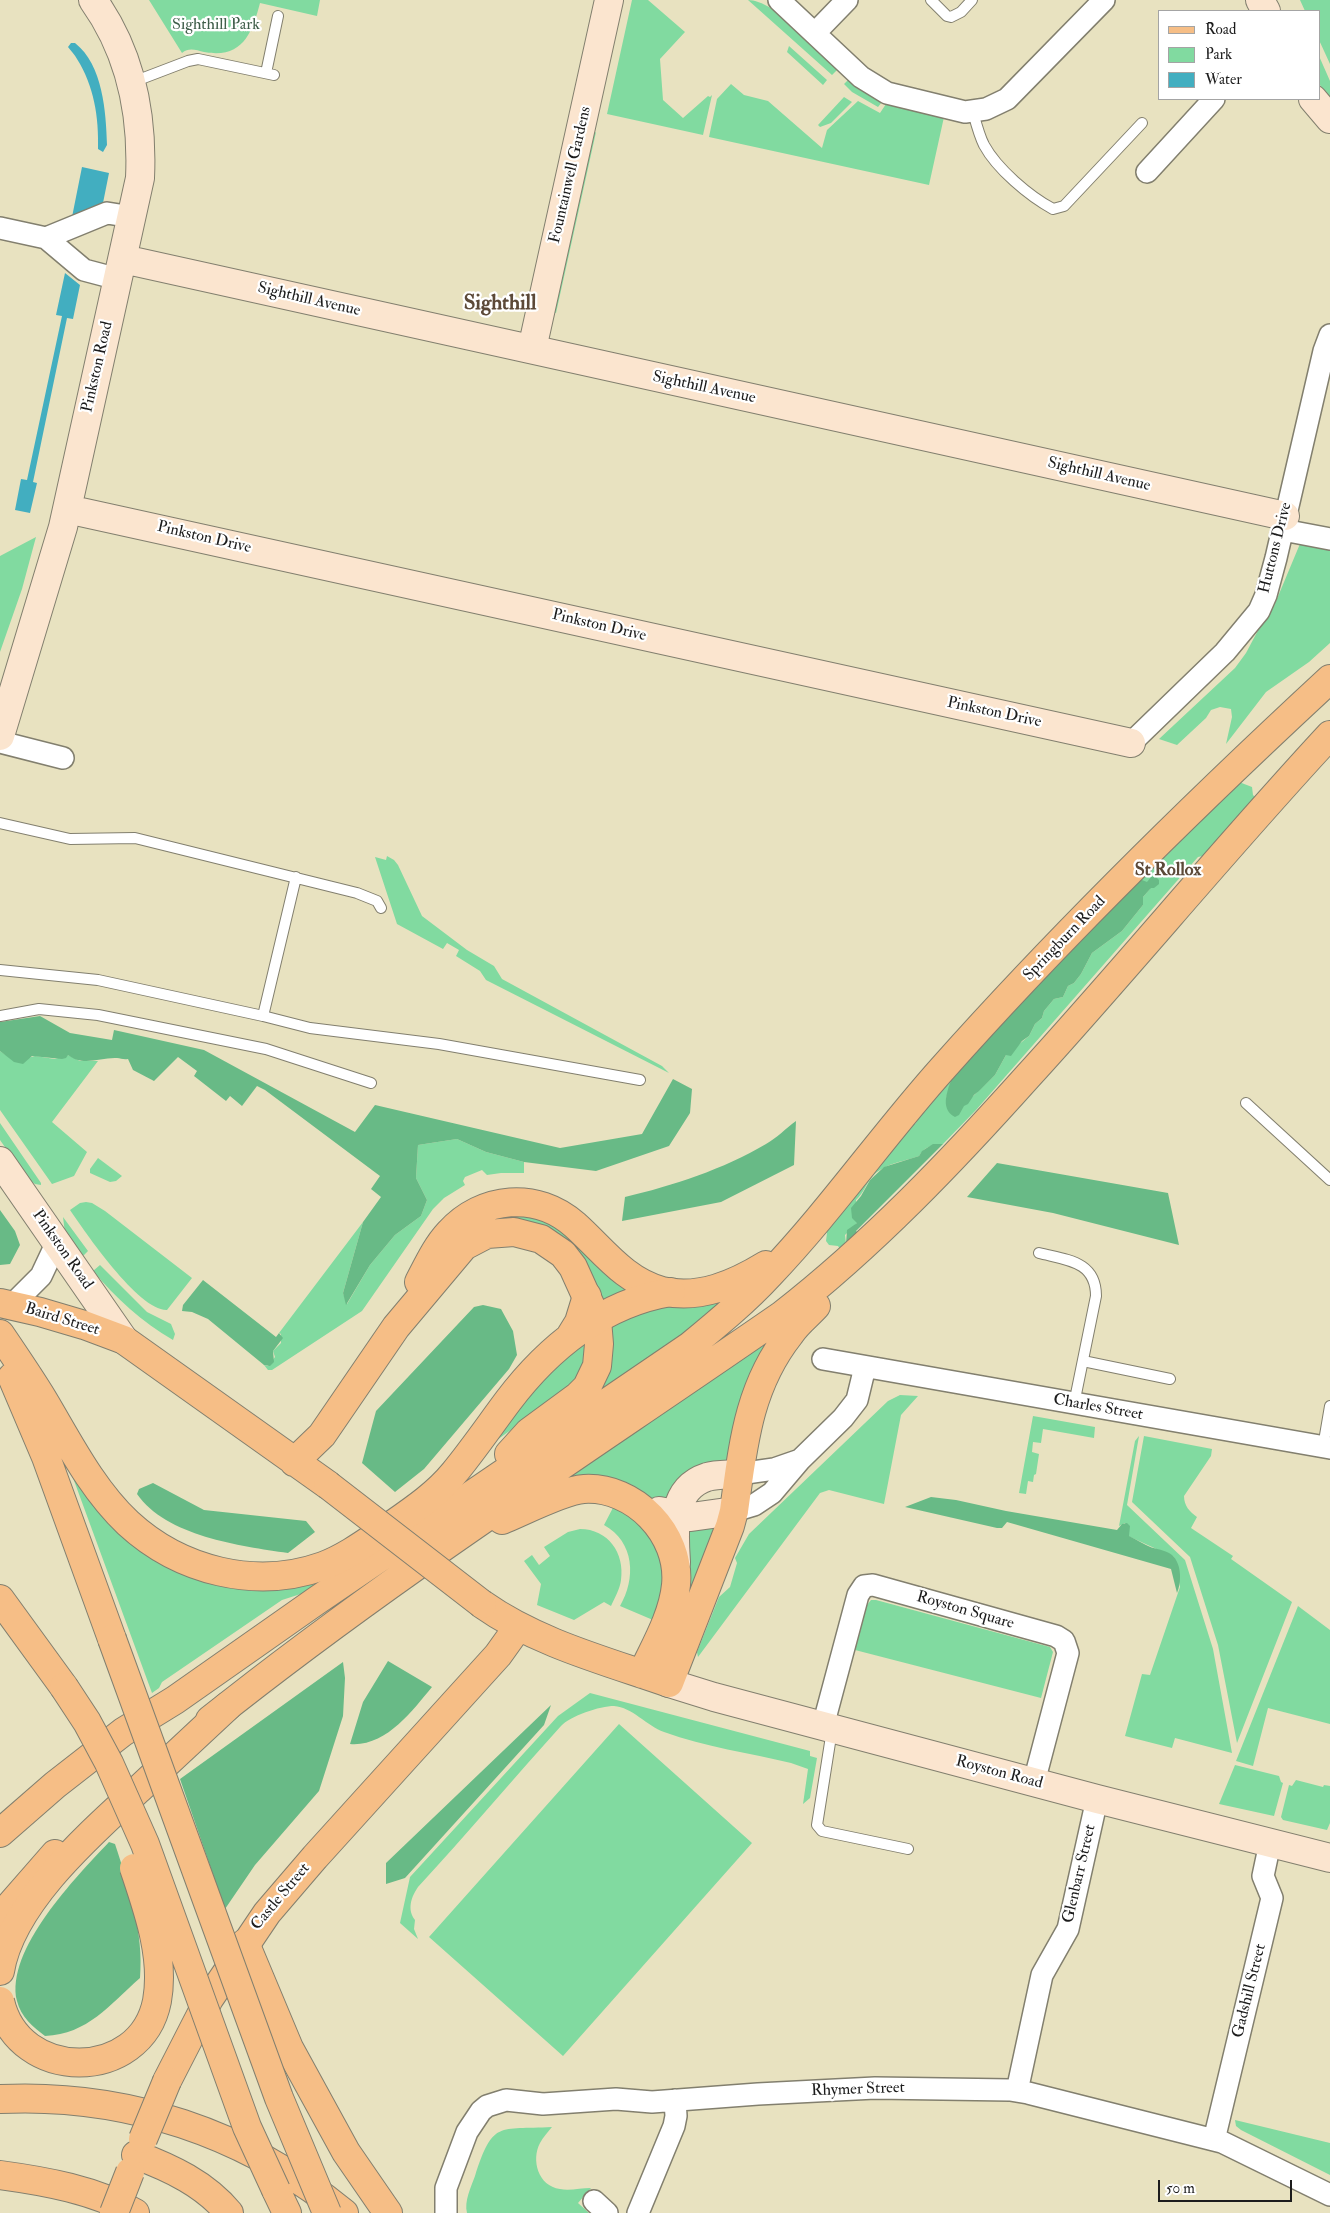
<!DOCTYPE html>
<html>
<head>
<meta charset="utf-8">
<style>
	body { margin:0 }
	#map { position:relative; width:1330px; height:2213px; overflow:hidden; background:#e8e2c0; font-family:"IM FELL Double Pica",serif }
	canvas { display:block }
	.legend { position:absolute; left:1158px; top:10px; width:162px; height:90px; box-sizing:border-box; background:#fff; border:1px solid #a4a4a4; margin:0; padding:6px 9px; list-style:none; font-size:15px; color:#1c1c1c }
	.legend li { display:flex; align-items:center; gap:10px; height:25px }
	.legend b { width:25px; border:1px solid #a4a4a4 }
	.scale { position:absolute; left:1158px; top:2180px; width:134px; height:22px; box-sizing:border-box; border:2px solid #1c1c1c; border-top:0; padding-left:6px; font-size:15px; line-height:18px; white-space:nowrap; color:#1c1c1c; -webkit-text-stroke:4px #fff; paint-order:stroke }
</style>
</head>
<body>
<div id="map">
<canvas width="1330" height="2213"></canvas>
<ul class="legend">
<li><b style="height:6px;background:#f6be86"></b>Road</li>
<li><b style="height:14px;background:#81daa0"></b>Park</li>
<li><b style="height:14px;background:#42aec0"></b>Water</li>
</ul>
<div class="scale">50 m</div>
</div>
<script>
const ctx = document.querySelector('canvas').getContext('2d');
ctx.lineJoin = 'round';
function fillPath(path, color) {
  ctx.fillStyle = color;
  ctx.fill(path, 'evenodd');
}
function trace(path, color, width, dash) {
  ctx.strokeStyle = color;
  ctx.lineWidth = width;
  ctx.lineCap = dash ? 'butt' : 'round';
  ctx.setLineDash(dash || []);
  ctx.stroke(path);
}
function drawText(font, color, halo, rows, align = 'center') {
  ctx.font = font + ' "IM FELL Double Pica",serif';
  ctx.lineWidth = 4.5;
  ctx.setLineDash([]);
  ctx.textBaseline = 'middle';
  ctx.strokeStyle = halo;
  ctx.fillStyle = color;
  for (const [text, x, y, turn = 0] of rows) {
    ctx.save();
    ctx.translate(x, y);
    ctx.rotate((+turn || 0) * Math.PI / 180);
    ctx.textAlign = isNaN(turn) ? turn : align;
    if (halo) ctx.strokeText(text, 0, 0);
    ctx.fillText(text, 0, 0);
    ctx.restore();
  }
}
fillPath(new Path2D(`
	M 149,0 L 320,0 L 317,16 L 260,3 C 252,34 242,59 204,52 C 196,50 189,47 182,53 Z
	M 632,0 L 648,0 L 685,32 L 660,59 L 663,100 L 683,118 L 708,96 L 710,97 L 712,95 L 703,135 L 607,114 Z
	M 748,0 C 775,0 818,49 838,69 L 832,75 Z
	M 1300,0 L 1330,0 L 1330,64 L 1319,40 L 1319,11 L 1305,11 Z
	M 789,46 L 827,80 L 823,85 L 787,52 Z
	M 1319,56 L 1330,81 L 1330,104 L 1319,83 Z
	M 849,79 L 867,94 L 882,102 L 878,107 L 852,92 L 844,84 Z
	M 731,84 L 744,95 L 768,101 L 822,148 L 827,130 L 858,101 L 880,113 L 886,104 L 944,117 L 929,185 L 709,137 L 717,99 Z
	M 844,97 L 852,102 L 831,123 L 820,127 L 818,125 Z
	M 596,132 L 556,313 L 549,311 L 593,134 Z
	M 36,537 L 22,589 L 0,652 L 0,556 Z
	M 1302,539 L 1330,546 L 1330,643 L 1309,662 L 1266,692 L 1226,744 L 1232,717 L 1231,709 L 1220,707 L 1211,710 L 1206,718 L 1177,745 L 1159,739 L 1235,668 L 1246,653 L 1263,621 L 1274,606 Z
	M 1239,782 L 1252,787 L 1253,795 L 1256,798 L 1207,855 L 1198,857 L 976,1110 L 943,1144 C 933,1144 924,1147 919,1156 C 903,1162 884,1163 872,1177 C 866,1184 863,1194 856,1200 L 858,1222 L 845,1235 L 846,1244 L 840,1249 L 838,1246 L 829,1245 L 826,1241 L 827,1233 L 825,1231 L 911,1121 L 915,1124 L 918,1120 L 914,1117 L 953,1074 L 946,1099 L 964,1105 L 995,1075 L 1006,1055 L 1029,1036 L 1035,1024 L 1042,1018 L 1044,1011 L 1054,999 L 1063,997 L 1068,986 L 1074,983 L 1081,974 L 1092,953 L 1122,931 L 1143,905 L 1143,897 L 1150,889 L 1148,882 L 1137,882 L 1163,855 L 1165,857 Z
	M 387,856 L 394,860 L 398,865 L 422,916 L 467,950 L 494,966 L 502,979 L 662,1066 L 669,1073 L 486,980 L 480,971 L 456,956 L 459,950 L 447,943 L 443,949 L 397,924 L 375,857 L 386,860 Z
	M 0,1051 C 11,1060 23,1060 35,1056 L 55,1059 L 68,1055 L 80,1061 L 98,1061 L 52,1122 L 87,1152 L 74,1176 L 52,1184 L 0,1110 Z
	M 0,1123 L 41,1183 L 41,1185 L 35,1184 L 26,1177 L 0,1140 Z
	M 457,1139 L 486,1152 L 524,1162 L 524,1173 L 501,1173 L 487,1175 L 482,1170 L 465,1177 L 463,1181 L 465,1185 L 444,1198 L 433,1209 L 362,1311 L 272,1370 L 268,1370 L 264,1365 L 268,1366 L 275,1357 L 273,1351 L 281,1343 L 281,1334 L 279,1333 L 363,1222 L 343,1293 L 347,1304 L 370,1265 L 395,1235 L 421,1216 L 427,1200 L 416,1178 L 418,1145 Z
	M 98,1158 L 122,1176 L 116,1181 L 110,1182 L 90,1173 L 90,1169 Z
	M 86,1202 L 92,1203 L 105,1211 L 192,1278 L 167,1310 C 139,1311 85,1232 70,1210 L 80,1203 Z
	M 539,1212 L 634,1286 L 599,1309 L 575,1255 L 472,1221 Z
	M 63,1217 L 88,1251 L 82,1257 L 65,1233 Z
	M 100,1265 L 147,1312 L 171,1324 L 175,1334 L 173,1340 C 142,1322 116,1298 93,1271 Z
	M 723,1295 L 725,1302 L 709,1317 L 602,1392 L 593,1392 L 613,1317 Z
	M 777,1330 L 731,1465 L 672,1505 L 571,1482 L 567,1478 Z
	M 586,1332 L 588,1350 L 577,1382 L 497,1440 L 516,1398 Z
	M 900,1395 L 918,1396 L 901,1415 L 884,1504 L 829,1490 L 820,1493 L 698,1657 L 697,1652 L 719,1597 L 730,1587 L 737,1563 L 735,1558 L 749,1534 L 888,1401 Z
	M 1033,1416 L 1095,1427 L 1094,1438 L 1043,1429 L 1041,1443 L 1033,1442 L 1032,1452 L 1039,1454 L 1036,1474 L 1034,1475 L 1033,1482 L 1028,1481 L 1026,1494 L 1019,1493 Z
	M 1139,1436 L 1127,1505 L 1185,1560 L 1213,1649 L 1232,1753 L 1175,1738 L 1172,1748 L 1125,1736 L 1142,1674 L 1150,1675 L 1180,1587 L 1174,1557 L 1128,1536 L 1125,1523 L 1119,1526 L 1135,1441 Z
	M 1144,1436 L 1212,1449 L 1211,1456 L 1184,1496 C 1184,1506 1190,1512 1197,1517 L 1191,1528 L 1233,1556 L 1231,1559 L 1292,1602 L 1237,1743 L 1218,1645 L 1190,1557 L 1132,1502 Z
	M 65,1456 L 186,1568 L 349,1560 L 310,1591 L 282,1600 L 162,1682 L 159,1688 L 152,1693 Z
	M 617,1500 L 651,1526 L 666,1580 L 653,1620 L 620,1606 C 636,1579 635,1542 604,1525 Z
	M 683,1521 L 718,1523 L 692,1591 L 689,1588 L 690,1562 Z
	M 580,1529 C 608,1529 625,1553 621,1580 C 620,1589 615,1597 611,1606 L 604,1602 L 574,1620 L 537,1605 L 541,1584 L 524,1561 L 532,1555 L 539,1565 L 550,1556 L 544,1547 L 568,1532 Z
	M 871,1600 L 876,1600 L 1050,1647 L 1053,1652 L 1041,1698 L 855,1650 L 867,1605 Z
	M 1298,1606 L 1330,1630 L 1330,1724 L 1268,1708 L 1253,1766 L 1236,1761 Z
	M 590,1693 L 810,1751 L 810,1756 L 817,1758 L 810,1798 L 803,1804 L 808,1769 L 791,1763 C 750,1753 705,1747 664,1732 C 647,1726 632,1707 614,1706 C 600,1706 570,1716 561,1726 C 513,1779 467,1834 418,1887 C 411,1897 407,1910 415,1920 L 414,1929 L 418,1939 L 400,1923 L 410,1877 L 558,1716 Z
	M 619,1724 L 752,1843 L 563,2056 L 429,1937 Z
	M 1235,1765 L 1279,1776 L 1281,1782 L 1283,1783 L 1274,1816 L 1219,1804 Z
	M 1296,1780 L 1323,1787 L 1324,1785 L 1330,1786 L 1330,1823 L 1327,1830 L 1283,1820 L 1281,1817 L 1289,1785 L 1292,1786 Z
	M 1235,2120 L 1330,2143 L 1330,2175 L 1241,2130 L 1236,2126 Z
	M 552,2127 C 548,2132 543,2137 540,2143 C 531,2160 538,2186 560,2189 C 569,2191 581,2188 591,2188 L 578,2203 L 589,2213 L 467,2213 C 464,2201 471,2187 475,2176 C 493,2120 498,2130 552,2127 Z`), '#81daa0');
fillPath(new Path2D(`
	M 1155,876 L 1159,880 L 1159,884 L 1154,888 L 1151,888 L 1143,897 L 1143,905 L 1122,931 L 1092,953 L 1081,974 L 1074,983 L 1068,986 L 1063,997 L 1054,999 L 1044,1011 L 1042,1018 L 1035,1024 L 1029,1036 L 1022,1041 L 1011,1056 L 1006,1055 L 995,1075 L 979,1091 L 974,1095 L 968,1104 L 964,1106 L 959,1115 L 955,1117 C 938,1108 949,1088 953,1074 L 1137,882 L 1142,880 L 1147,882 L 1151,877 Z
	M 40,1016 L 70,1033 L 112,1040 L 114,1030 L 204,1050 L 355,1132 L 375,1105 L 560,1148 L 642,1134 L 673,1079 L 692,1089 L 690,1113 L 669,1146 L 596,1171 L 524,1162 L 486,1152 L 457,1139 L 418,1145 L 416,1178 L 427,1200 L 421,1216 L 395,1235 L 370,1265 L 346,1305 L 343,1293 L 363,1222 L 381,1197 L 371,1189 L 380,1176 L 265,1090 L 257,1086 L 242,1106 L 230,1096 L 226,1101 L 194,1076 L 197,1071 L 178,1057 L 154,1081 L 133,1070 L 128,1059 C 123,1060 121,1058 117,1058 C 101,1057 83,1067 68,1055 L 66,1058 L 62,1059 L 32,1056 L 23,1064 L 14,1062 L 0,1051 L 0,1022 Z
	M 796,1121 L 794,1165 L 721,1202 L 622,1221 L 625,1197 C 672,1186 724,1169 766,1144 C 777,1138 786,1128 796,1121 Z
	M 933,1144 L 943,1144 L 856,1231 L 858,1233 L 846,1244 L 847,1230 L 857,1223 L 852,1218 L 851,1208 L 861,1196 L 870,1180 L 884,1167 L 919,1156 L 922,1151 Z
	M 997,1163 L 1168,1193 L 1179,1245 L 1053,1213 L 967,1197 Z
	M 0,1210 L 15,1231 L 20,1245 L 10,1264 L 0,1265 Z
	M 203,1280 L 276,1337 L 279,1333 L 283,1338 L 273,1351 L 274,1362 L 270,1366 L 264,1365 L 208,1319 L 192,1312 L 182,1311 L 183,1305 Z
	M 483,1305 L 501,1309 L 513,1331 L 517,1355 L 509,1369 L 424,1469 L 395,1492 L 362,1463 L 376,1411 L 474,1307 Z
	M 153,1483 L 204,1510 L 306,1521 L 315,1532 L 288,1553 C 240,1546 166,1536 137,1494 L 139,1489 Z
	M 931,1497 L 956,1500 L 1006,1511 L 1117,1530 L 1122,1524 L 1127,1523 L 1130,1526 L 1129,1536 C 1135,1539 1140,1542 1146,1545 C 1153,1549 1162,1549 1169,1553 C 1182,1560 1182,1582 1177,1593 L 1171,1569 L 1007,1522 L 1002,1528 L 997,1528 L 905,1507 Z
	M 388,1661 L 432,1687 C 412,1711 386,1747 350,1744 L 363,1702 Z
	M 343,1662 L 345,1678 L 343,1716 L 319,1791 L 255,1865 L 225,1909 L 180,1779 Z
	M 551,1705 L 544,1725 L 405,1878 L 386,1884 L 386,1863 Z
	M 109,1842 L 115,1844 C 129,1887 144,1933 140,1978 C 109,2005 88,2034 45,2036 C 33,2027 21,2017 17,2001 C 5,1950 76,1877 109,1842 Z`), '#68ba86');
fillPath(new Path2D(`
	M 71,43 L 75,43 C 103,65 106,112 107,145 L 103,152 L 98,149 C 99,117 94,86 77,59 C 75,55 71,51 68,47 Z
	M 82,167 L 109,173 L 103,203 L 72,217 Z
	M 65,273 L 80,285 L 73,319 L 67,318 L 33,482 L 37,483 L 30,513 L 15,510 L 21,479 L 27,480 L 62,316 L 56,315 Z`), '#42aec0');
const lane = new Path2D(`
	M 931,0 L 947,16 L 951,17 L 961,12 L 972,0
	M 266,73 L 278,16
	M 133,82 L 188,61 L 198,59 L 274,75
	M 973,112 C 976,123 979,135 984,145 C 997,169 1029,196 1053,209 L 1064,206 L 1142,123
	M 0,823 L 70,839 L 135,838 L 357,893 L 377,901 L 381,908
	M 0,970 L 98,980 L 263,1016 L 296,877
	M 0,1016 L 39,1009 L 98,1015 L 266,1049 L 371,1083
	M 263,1016 L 310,1028 L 439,1044 L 640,1080
	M 1246,1103 L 1330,1180
	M 1039,1253 C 1067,1260 1096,1261 1096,1296 L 1074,1404
	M 1083,1361 L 1170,1379
	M 1323,1447 L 1330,1406
	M 832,1730 L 817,1825 L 822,1831 L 908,1849`);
const street = new Path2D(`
	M 779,0 L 861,77 L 887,93 L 965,112 L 986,109 L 1007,99 L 1104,0
	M 815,33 L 847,0
	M 1147,172 L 1214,99
	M 0,228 L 46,238 L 107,213 L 132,217
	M 46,238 L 84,270 L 118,279
	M 1283,530 L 1330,539
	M 0,742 L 63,758
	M 1131,743 L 1225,652 L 1259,611 L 1266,595 L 1276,558 L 1324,351 L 1330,335
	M 12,1305 L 41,1276 L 57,1242
	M 823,1359 L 1330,1448
	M 739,1474 L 774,1469 L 800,1460
	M 734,1511 L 754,1505 L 772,1493 L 800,1460 L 843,1418 L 857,1400 L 865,1367
	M 823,1726 L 858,1595 L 864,1586 L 873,1585 L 1056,1636 L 1064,1641 L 1068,1653 L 1034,1782
	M 1017,2091 L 1042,1975 L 1068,1929 L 1097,1799
	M 1214,2140 L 1272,1898 L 1263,1876 L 1270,1843
	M 594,2201 L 607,2213
	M 446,2213 L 446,2188 L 467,2132 L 481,2111 L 487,2106 L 506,2100 L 543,2104 L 616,2099 L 652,2102 L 758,2094 L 875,2088 L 1010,2090 L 1028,2093 L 1222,2142 L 1330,2195
	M 638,2213 L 674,2126 L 676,2116 L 675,2100`);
const secondary = new Path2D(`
	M 1260,0 L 1266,11
	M 1313,99 L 1330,119
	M 123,259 L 1285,516
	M 532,349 L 609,0
	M 67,509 L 1131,743
	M 0,736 L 63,527 L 140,178 C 143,113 131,53 93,0
	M 0,1161 L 124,1340
	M 659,1511 L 691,1517 L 734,1511
	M 676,1562 C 674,1531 670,1489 707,1477 C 717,1474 729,1475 739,1474
	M 669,1683 L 714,1697 L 1097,1799 L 1330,1858`);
const primary = new Path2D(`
	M 419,1282 C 428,1265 436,1247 449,1233 C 482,1196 537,1191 575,1225 C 602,1249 624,1281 662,1291 C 699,1300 735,1284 766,1265
	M 0,1303 L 40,1312 L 84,1325 L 124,1340 L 328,1485
	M 294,1462 L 322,1435 L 396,1327 L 464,1246 L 487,1234 L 514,1232 L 541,1239 L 563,1254 L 573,1267 L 597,1320 L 599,1344 L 597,1366 L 587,1387 L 578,1396 L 529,1432 L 509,1454
	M 502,1520 C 522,1512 564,1490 584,1489 C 634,1486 681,1534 676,1585 C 673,1616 655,1646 642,1674
	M 482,1604 C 537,1643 606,1661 669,1683 L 730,1526 L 734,1511 C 743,1446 748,1387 790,1334 C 797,1323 808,1315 816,1306
	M 210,1720 C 393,1574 590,1448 782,1315 C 873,1244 952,1161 1029,1075 C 1131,963 1227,846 1330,735
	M 0,1833 L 55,1785 L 123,1732 L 175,1700 L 316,1601 L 690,1346 C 717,1324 745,1301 769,1275 C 831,1210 883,1135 943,1068 C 1064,932 1196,803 1330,679
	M 0,1917 L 55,1854
	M 167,2081 L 209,1999 L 267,1913 L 315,1857 L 498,1655 L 518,1627`);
const highway = new Path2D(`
	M 0,1334 C 15,1356 30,1378 44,1401 C 69,1443 92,1489 128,1523 C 180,1571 256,1590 323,1566 C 347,1557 368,1541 389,1527 C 412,1511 436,1495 454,1473 C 473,1450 490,1425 508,1401 C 548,1348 603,1303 671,1292
	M 571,1335 L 579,1322 L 587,1296
	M 12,1377 L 46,1457 L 112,1639
	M 0,1599 L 64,1687
	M 245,1943 L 289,2048 L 346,2152 L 388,2213
	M 0,1971 C 11,1903 90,1834 139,1789 C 169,1761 199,1733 228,1706
	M 0,2099 C 126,2093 246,2133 344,2213
	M 136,2155 C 171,2168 205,2184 229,2213
	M 0,2175 C 45,2181 95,2190 135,2213
	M 276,2190 L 287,2213`);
trace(lane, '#827f6e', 12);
trace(street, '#827f6e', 24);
trace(secondary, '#827f6e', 30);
trace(primary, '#827f6e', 30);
trace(highway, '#827f6e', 30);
trace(lane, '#fff', 10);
trace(street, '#fff', 21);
trace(secondary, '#fbe5cf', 28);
trace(primary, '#f6be86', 28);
trace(highway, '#f6be86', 28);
const primaryBridge = new Path2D(`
	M 328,1485 L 482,1604
	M 143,2139 L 167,2081
	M 114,2213 L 130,2172`);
const highwayBridge = new Path2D(`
	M 112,1639 L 279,2098 L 327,2213
	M 64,1687 L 87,1722 L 109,1763 L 145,1844 L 247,2127 L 276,2190
	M 0,2001 C 18,2083 141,2083 157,2001 C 165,1957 148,1910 134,1868`);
trace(primaryBridge, '#827f6e', 30, []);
trace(highwayBridge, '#827f6e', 30, []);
trace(primaryBridge, '#f6be86', 28);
trace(highwayBridge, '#f6be86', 28);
drawText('16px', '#3f5e4a', '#fff', [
	["Sighthill Park",216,26]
]);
drawText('16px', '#1c1c1c', '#fff', [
	["Fountainwell Gardens",571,175,-77],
	["Sighthill Avenue",309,300,13],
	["Pinkston Road",98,367,-77],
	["Sighthill Avenue",704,388,12],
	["Sighthill Avenue",1099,475,13],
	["Pinkston Drive",204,538,13],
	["Huttons Drive",1276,548,-76],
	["Pinkston Drive",599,626,13],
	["Pinkston Drive",994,713,12],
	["Springburn Road",1065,939,-46],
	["Pinkston Road",62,1250,55],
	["Baird Street",62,1320,17],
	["Charles Street",1098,1408,10],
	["Royston Square",965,1611,16],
	["Royston Road",999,1773,15],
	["Glenbarr Street",1080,1874,-77],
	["Castle Street",281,1897,-50],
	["Gadshill Street",1250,1991,-76],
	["Rhymer Street",858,2090,-2]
]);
drawText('bold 18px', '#5c4938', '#fff', [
	["St Rollox",1168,871]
]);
drawText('bold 21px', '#5c4938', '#fff', [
	["Sighthill",500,304]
]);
</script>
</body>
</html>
